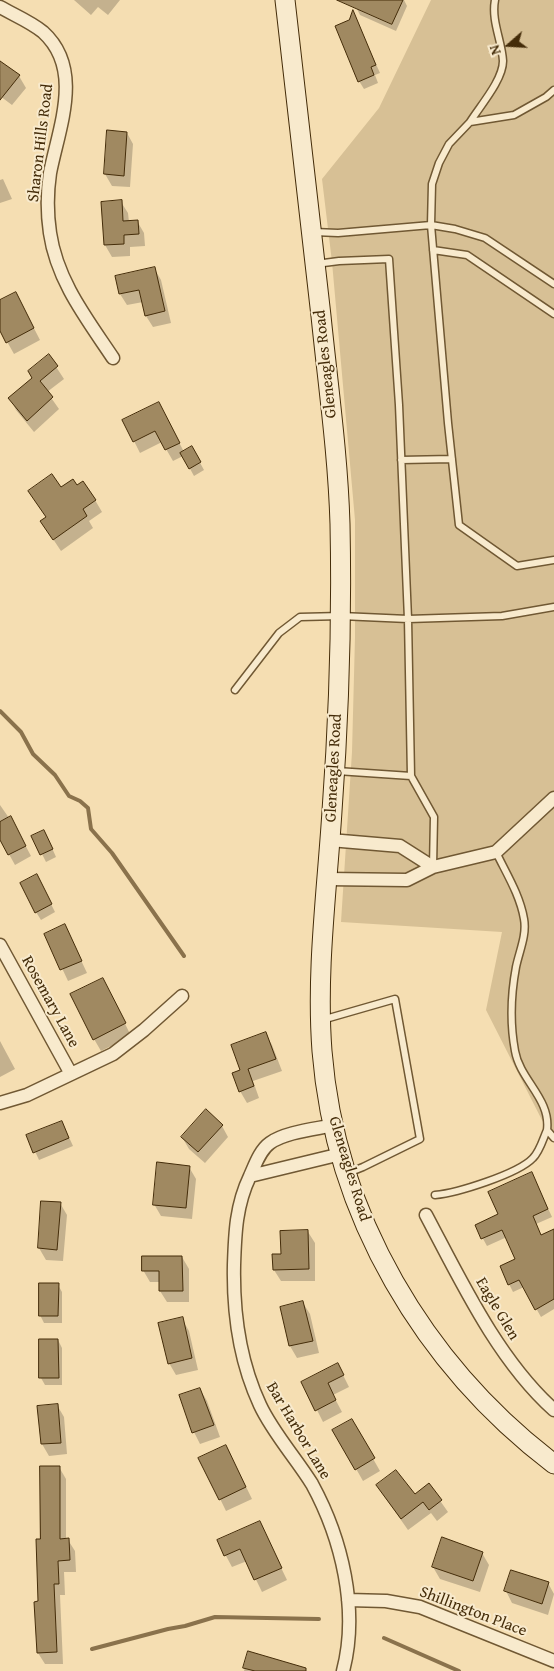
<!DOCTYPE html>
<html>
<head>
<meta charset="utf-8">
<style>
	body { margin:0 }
	#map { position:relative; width:554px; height:1671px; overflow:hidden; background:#f5deb2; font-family:"Gentium Book Plus",serif }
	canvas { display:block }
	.north { position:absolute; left:484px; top:20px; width:50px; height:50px; -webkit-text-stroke:4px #f8eacd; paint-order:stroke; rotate:251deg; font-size:14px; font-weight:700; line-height:20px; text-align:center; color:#442c09 }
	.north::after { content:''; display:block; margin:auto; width:18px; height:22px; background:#442c09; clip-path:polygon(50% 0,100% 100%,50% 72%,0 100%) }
</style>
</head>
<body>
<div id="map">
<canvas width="554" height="1671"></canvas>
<div class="north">N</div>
</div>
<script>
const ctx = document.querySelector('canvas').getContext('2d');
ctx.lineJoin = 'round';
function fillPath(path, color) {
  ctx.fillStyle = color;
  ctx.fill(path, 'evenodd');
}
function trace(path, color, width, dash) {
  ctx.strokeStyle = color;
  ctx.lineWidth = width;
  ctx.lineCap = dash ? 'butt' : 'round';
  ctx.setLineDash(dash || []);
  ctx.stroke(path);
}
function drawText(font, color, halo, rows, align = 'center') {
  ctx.font = font + ' "Gentium Book Plus",serif';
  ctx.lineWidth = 4;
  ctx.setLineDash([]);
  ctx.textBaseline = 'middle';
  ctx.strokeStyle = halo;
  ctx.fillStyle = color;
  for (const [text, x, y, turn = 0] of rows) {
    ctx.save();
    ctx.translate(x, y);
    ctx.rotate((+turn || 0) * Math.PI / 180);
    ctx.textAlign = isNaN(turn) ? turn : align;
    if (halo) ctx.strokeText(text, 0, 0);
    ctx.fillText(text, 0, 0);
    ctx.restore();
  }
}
fillPath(new Path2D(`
	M 431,0 L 554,0 L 554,1141 L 547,1130 L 486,1010 L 502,932 L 341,922 L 352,752 L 355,637 L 355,520 L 332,262 L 322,179 L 379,108 Z`), '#d7c095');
fillPath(new Path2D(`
	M 74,0 L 120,0 L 108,15 L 98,7 L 91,15 Z
	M 358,0 L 404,0 L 407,6 L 396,31 L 360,15 L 356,7 Z
	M 353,13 L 380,73 L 375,75 L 378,83 L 364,89 L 359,81 L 350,21 Z
	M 0,62 L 19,76 L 26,88 L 12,105 L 0,96 Z
	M 127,133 L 133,144 L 130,187 L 112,186 L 105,174 Z
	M 3,179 L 12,199 L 0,203 L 0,180 Z
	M 121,202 L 128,213 L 129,222 L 137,221 L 144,233 L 145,246 L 130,247 L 130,256 L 112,257 L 105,245 L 102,203 Z
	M 154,268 L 161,280 L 171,323 L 153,327 L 146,316 L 143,302 L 127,305 L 120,294 Z
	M 0,302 L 22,305 L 40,340 L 14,354 L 0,329 Z
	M 49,356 L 64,379 L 47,392 L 59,409 L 34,432 L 16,410 L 10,398 L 33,378 Z
	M 165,415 L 184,452 L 192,448 L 204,470 L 194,476 L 183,456 L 173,461 L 162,442 L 140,453 L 134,441 Z
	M 77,486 L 95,500 L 102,512 L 89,521 L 93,528 L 61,551 L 49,533 L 47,518 L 61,489 Z
	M 0,805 L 16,828 L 31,856 L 15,865 L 0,838 Z
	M 33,836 L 48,839 L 56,857 L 46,862 Z
	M 41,884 L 55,912 L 41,920 L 36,912 Z
	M 65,926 L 87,973 L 68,981 L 46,934 Z
	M 109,991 L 131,1036 L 101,1051 L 94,1039 Z
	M 266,1034 L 272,1045 L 282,1071 L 253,1081 L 259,1098 L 247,1103 L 240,1091 L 241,1071 Z
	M 0,1041 L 15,1069 L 0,1077 Z
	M 62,1122 L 73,1146 L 39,1160 L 28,1136 Z
	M 222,1126 L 228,1137 L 205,1163 L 189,1149 L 182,1137 Z
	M 189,1167 L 196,1179 L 192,1219 L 161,1216 L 154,1204 Z
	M 536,1182 L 552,1217 L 536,1224 L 541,1236 L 554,1231 L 554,1309 L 541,1317 L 524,1287 L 513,1292 L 509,1284 L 516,1260 L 507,1237 L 487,1246 L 476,1226 L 500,1215 Z
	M 60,1203 L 67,1215 L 63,1261 L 46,1260 L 39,1248 Z
	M 308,1232 L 315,1243 L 315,1281 L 281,1281 L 274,1270 L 282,1255 Z
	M 182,1257 L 189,1269 L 189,1302 L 167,1302 L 160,1291 L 160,1282 L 150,1282 L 143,1270 Z
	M 58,1285 L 62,1292 L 62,1323 L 44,1323 L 40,1315 Z
	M 303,1303 L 310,1314 L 319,1353 L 297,1358 L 290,1346 L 281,1308 Z
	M 182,1319 L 189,1331 L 198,1370 L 176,1375 L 169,1363 Z
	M 58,1340 L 62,1348 L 62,1385 L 45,1385 L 41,1378 Z
	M 338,1365 L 349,1387 L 333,1395 L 342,1412 L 323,1422 L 303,1382 Z
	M 200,1389 L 207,1401 L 220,1437 L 200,1444 L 194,1432 Z
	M 57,1405 L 64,1417 L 67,1454 L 49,1456 L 42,1444 L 38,1407 Z
	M 351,1420 L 380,1471 L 363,1481 L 334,1430 Z
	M 200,1458 L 232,1458 L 252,1499 L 226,1511 Z
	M 59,1467 L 66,1479 L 66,1540 L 68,1540 L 75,1551 L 76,1572 L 64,1572 L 65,1595 L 60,1595 L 63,1664 L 45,1664 L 38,1653 L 40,1602 Z
	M 429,1485 L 448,1512 L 437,1521 L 431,1513 L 408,1530 L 377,1486 L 414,1496 Z
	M 259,1522 L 287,1580 L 262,1592 L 247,1561 L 232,1567 L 218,1541 Z
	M 482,1553 L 489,1565 L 480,1592 L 440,1579 L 433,1567 Z
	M 548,1583 L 554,1594 L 548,1615 L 512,1603 L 506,1591 Z
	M 249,1653 L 297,1671 L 244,1671 Z`), '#0003');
trace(new Path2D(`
	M 0,711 L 21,732 L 33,754 L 55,775 L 69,796 L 80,801 L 88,808 L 91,829 L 112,853 L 184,956
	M 384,1638 L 459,1671
	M 92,1649 L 168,1629 L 185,1626 L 215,1617 L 319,1619`), '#8a724c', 4);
const building = new Path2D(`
	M 337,0 L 403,0 L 392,24 Z
	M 353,10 L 376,65 L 371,67 L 374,75 L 358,82 L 335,26 L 349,20 Z
	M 0,61 L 20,75 L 0,100 Z
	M 107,130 L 127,132 L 124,176 L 104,174 Z
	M 122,200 L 123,221 L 138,220 L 139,234 L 124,235 L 124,244 L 104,245 L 101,202 Z
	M 155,267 L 165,311 L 145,316 L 139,290 L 119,294 L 115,276 Z
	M 16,292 L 34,328 L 6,343 L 0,331 L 0,300 Z
	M 49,354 L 58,366 L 40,381 L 53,397 L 27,421 L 8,398 L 32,378 L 28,371 Z
	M 159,402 L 180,443 L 165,450 L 155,431 L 133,442 L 122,420 Z
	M 192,446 L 201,462 L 189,469 L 180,453 Z
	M 52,474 L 61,487 L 73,479 L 77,485 L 83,481 L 96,500 L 83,509 L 87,516 L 53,540 L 40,521 L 46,517 L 28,491 Z
	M 11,816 L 26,846 L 8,855 L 0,840 L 0,822 Z
	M 44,830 L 53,849 L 40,855 L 31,836 Z
	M 37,874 L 52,904 L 35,913 L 20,883 Z
	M 65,924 L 82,961 L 60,970 L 44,934 Z
	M 103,978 L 126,1023 L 93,1040 L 70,994 Z
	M 266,1032 L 276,1059 L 248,1069 L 254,1086 L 239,1092 L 232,1073 L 240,1070 L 231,1045 Z
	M 206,1109 L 223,1125 L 198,1152 L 181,1137 Z
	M 62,1121 L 69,1138 L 33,1153 L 26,1135 Z
	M 157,1162 L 190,1166 L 186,1208 L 153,1205 Z
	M 532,1172 L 548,1209 L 533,1216 L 541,1235 L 554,1229 L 554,1299 L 535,1310 L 519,1280 L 508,1285 L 500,1266 L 515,1259 L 502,1230 L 481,1239 L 475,1225 L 498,1214 L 488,1192 Z
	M 41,1201 L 61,1202 L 57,1250 L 38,1248 Z
	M 308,1230 L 309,1269 L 273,1270 L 272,1254 L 281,1254 L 280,1231 Z
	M 142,1256 L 182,1256 L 183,1291 L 159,1291 L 159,1271 L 142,1271 Z
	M 39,1283 L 59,1283 L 58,1316 L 39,1316 Z
	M 303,1301 L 313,1341 L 289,1346 L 280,1307 Z
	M 183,1317 L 192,1358 L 168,1364 L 158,1323 Z
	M 39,1339 L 58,1339 L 59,1378 L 39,1378 Z
	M 338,1363 L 344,1375 L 328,1383 L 336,1400 L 315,1411 L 301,1382 Z
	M 200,1388 L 214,1425 L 192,1433 L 179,1395 Z
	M 58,1404 L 61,1443 L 41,1444 L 37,1406 Z
	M 352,1419 L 375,1458 L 355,1470 L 332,1430 Z
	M 226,1445 L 246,1487 L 219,1500 L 198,1458 Z
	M 40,1466 L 60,1466 L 60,1539 L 69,1538 L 70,1560 L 58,1561 L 59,1584 L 54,1584 L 57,1652 L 37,1653 L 34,1602 L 38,1601 L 36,1539 L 40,1539 Z
	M 396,1470 L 415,1494 L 429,1483 L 442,1500 L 429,1510 L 423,1502 L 401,1519 L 376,1485 Z
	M 260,1521 L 282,1568 L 254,1580 L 240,1549 L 224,1556 L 217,1540 Z
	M 442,1537 L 483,1552 L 473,1581 L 432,1567 Z
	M 511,1570 L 549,1582 L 542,1604 L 504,1591 Z
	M 248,1651 L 306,1668 L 306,1671 L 255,1671 L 243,1668 Z`);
fillPath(building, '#a08961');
trace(building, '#442c09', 1);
const lane = new Path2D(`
	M 554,90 L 546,97 L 514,115 L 470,122 L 449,144 L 439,163 L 432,184 L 431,225 L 448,423 L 459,525 L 517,566 L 554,560
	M 470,122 C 480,106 503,80 503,61 C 502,41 491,21 495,0
	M 314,232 L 338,233 L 431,225 L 455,229 L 485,238 L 554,284
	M 433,250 L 467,255 L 554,314
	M 316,264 L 339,261 L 389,259 L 399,405 L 408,619 L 411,776 L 434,817 L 433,867
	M 401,460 L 452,459
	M 235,690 L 279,633 L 300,617 L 341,616 L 408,619 L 502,616 L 554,607
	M 337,771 L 411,776
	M 496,852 C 506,873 520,895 524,919 C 527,935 519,952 516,967 C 511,994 510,1024 515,1051 C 520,1080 551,1099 547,1130 L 554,1138
	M 322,1020 L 395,999 L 420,1139 L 363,1167 L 348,1173
	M 435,1195 C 457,1193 518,1174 533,1158 C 540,1151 543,1139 547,1130`);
const street = new Path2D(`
	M 0,7 C 14,15 31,22 43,32 C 84,69 59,127 50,173 C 47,193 47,213 50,233 C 57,281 87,319 113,358
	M 433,867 L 496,852 L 554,798
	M 327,879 L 407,880 L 433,867 L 400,846 L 330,840
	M 0,945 L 71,1074
	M 0,1103 L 27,1095 L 113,1054 L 144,1030 L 182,996
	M 334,1125 C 316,1129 285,1132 270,1143 C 260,1150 255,1165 250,1176 L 341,1154
	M 250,1176 C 236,1205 235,1233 234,1265 C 233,1313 239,1360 260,1405 C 273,1433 296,1458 312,1484 C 342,1539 359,1610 343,1671
	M 426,1215 C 461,1281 498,1360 554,1410
	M 348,1600 L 386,1601 L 420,1607 L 554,1661`);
const secondary = new Path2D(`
	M 285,0 C 297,105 309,211 321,316 C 328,385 338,455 340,524 C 342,620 339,716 332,811 C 327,891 316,971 322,1051 C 335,1215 424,1365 554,1464`);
trace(lane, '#705833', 9);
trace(street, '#705833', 15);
trace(secondary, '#442c09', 21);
trace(lane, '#f8eacd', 6);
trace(street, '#f8eacd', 12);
trace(secondary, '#f8eacd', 19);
drawText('16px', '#442c09', '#f8eacd', [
	["Sharon Hills Road",41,143,-83],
	["Gleneagles Road",326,364,-96],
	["Gleneagles Road",334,768,-87],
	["Rosemary Lane",50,1002,61],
	["Gleneagles Road",349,1169,73],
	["Eagle Glen",497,1309,59],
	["Bar Harbor Lane",298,1431,59],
	["Shillington Place",473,1612,21]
]);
</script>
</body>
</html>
